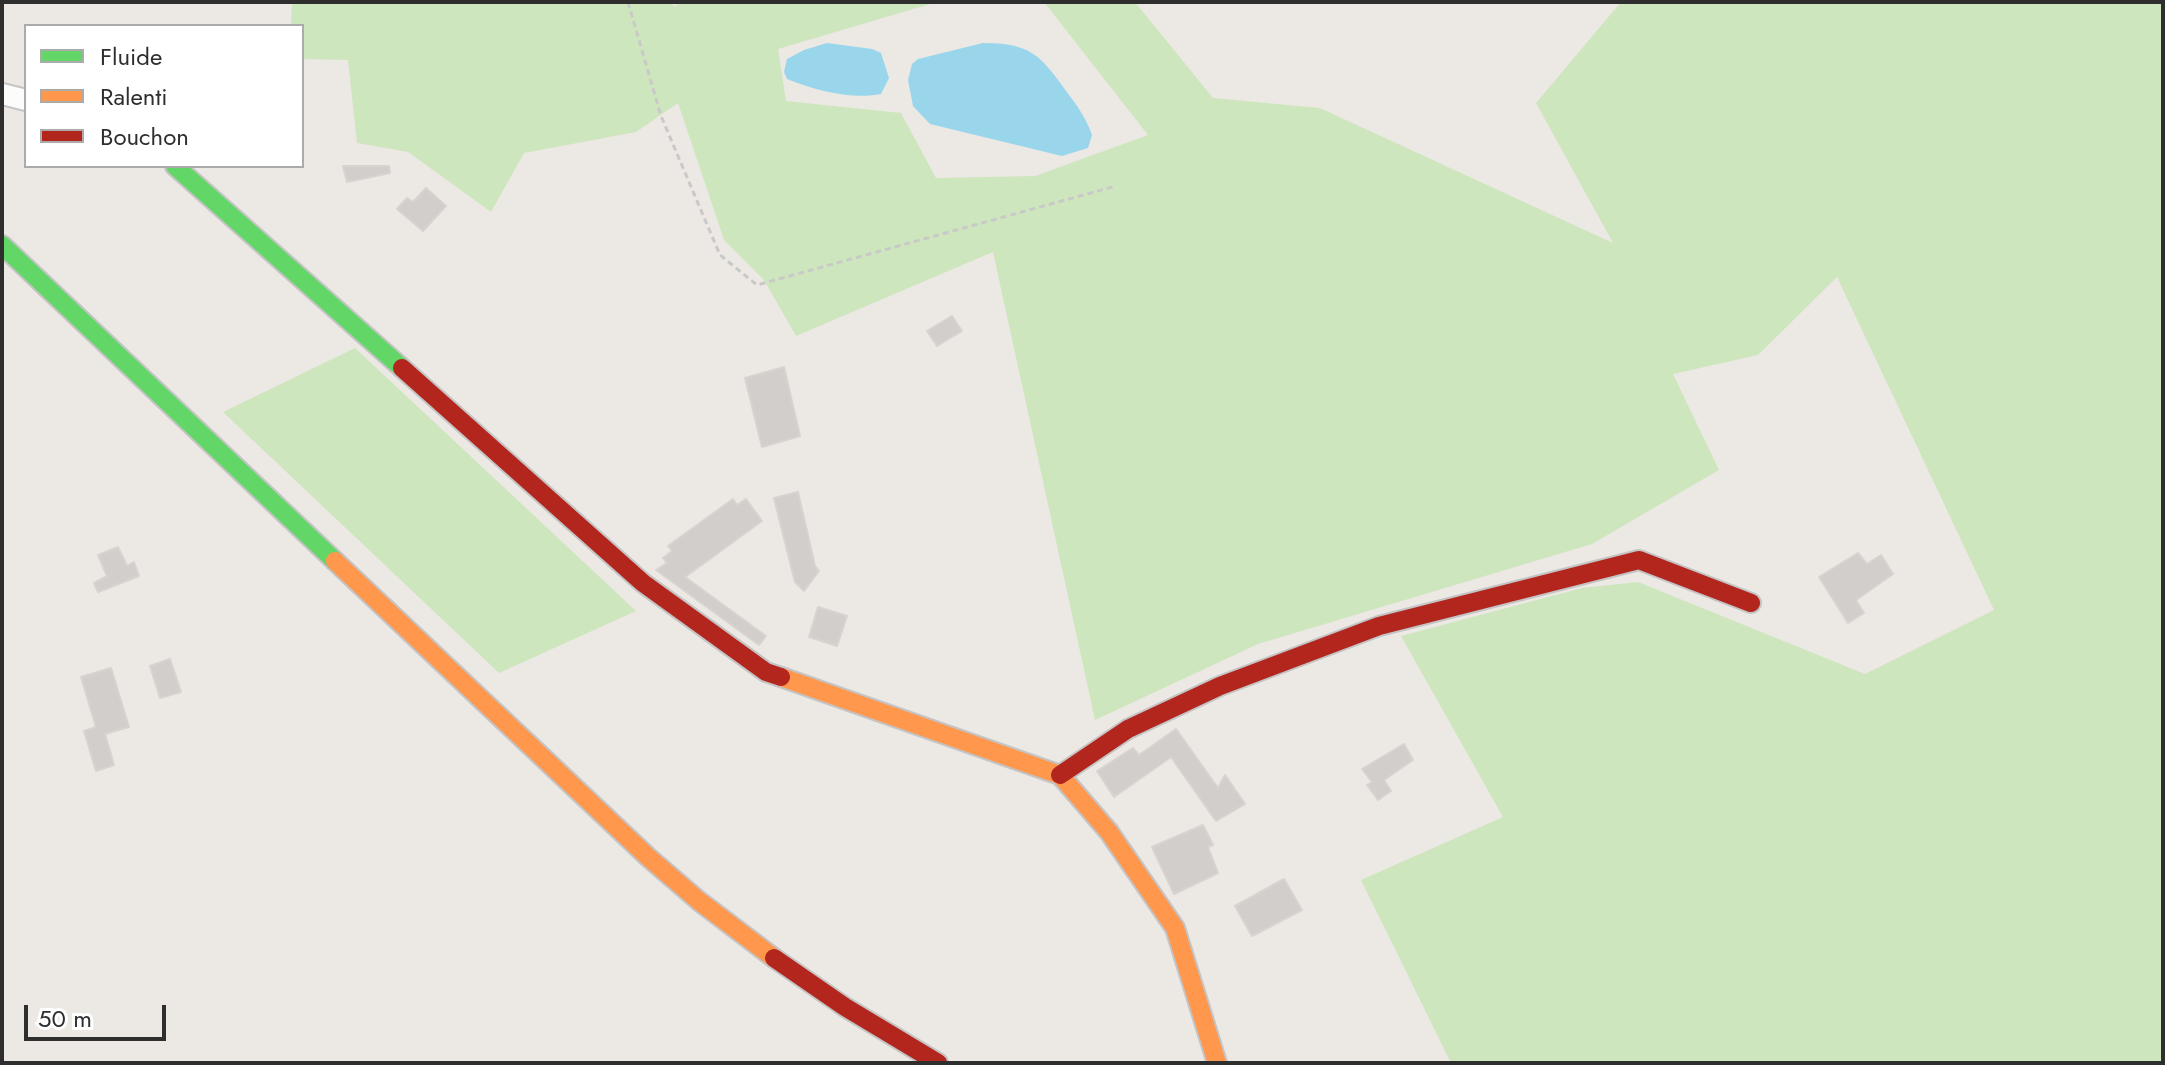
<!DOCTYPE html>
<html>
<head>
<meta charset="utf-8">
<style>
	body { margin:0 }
	#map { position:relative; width:2165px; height:1065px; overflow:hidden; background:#ece8e4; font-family:Jost,sans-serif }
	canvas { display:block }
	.frame { position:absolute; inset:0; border:4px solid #2e2e2e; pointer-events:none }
	.legend { position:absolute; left:24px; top:24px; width:280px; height:144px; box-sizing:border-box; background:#fff; border:2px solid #ababab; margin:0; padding:10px 14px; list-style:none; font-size:24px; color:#2e2e2e }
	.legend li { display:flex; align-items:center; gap:16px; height:40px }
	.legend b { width:40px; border:2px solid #ababab }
	.scale { position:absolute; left:24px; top:1005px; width:142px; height:36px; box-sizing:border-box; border:4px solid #2e2e2e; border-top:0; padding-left:10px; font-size:24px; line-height:28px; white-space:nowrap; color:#2e2e2e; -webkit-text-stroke:6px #fff; paint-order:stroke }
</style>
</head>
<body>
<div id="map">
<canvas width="2165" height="1065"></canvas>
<div class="frame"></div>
<ul class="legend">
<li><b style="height:10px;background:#63d668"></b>Fluide</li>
<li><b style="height:10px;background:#ff974d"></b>Ralenti</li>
<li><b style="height:10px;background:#b3261e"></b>Bouchon</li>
</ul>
<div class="scale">50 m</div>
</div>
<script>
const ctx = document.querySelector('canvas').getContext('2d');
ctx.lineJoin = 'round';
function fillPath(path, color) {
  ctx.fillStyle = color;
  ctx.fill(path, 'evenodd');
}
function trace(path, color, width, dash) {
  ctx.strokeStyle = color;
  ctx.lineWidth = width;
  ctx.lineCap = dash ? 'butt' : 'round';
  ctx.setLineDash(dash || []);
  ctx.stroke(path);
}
fillPath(new Path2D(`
	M 292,2 L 666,2 L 677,7 L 675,2 L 937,2 L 778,49 L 786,101 L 901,113 L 936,178 L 1035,176 L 1148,135 L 1044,2 L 1135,2 L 1213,98 L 1320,108 L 1613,243 L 1536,103 L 1621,2 L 2163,2 L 2163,1063 L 1451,1063 L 1361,880 L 1503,817 L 1401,636 L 1582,588 L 1638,582 L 1865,674 L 1994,610 L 1837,277 L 1758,355 L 1673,374 L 1719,470 L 1592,544 L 1258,644 L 1095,720 L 993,252 L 796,336 L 764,280 L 724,240 L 678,103 L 636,132 L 524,153 L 491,212 L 408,152 L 357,143 L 348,60 L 302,59 L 302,26 L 291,26 Z
	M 355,348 L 636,611 L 499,673 L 223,412 Z`), '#cee6be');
fillPath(new Path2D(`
	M 827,43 L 872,49 L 881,53 L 889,78 L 881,94 C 852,100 814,90 787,79 L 784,72 L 787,59 L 804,50 Z
	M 983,43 C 1029,43 1040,54 1066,91 C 1077,105 1086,118 1092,135 L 1088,148 L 1062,156 L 930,124 L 913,106 L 908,80 L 912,64 L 918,59 Z`), '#99d6ec');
const building = new Path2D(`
	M 343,166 L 389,166 L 390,173 L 347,182 Z
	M 426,188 L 446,206 L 423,231 L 397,209 L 407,198 L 413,202 Z
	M 952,316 L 962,331 L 937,346 L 927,331 Z
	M 784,367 L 800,436 L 762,447 L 745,378 Z
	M 798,492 L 815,566 L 819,571 L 804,591 L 795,582 L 774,498 Z
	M 733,499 L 737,505 L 746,499 L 762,521 L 685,577 L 766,636 L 759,645 L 656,570 L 667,563 L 663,558 L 672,551 L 668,546 Z
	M 118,547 L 127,566 L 134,562 L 139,576 L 98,592 L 94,583 L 107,576 L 98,555 Z
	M 1858,553 L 1867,564 L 1881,555 L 1893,574 L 1856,600 L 1864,613 L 1848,623 L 1819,577 Z
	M 818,607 L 847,616 L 837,646 L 809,637 Z
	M 170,659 L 181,692 L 160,698 L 150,666 Z
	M 111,668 L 129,727 L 105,734 L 114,765 L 96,771 L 84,731 L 96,727 L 81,677 Z
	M 1176,729 L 1218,788 L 1225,775 L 1245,804 L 1216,821 L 1171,757 L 1114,797 L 1097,771 L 1133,748 L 1139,755 Z
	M 1404,744 L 1413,760 L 1384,780 L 1391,791 L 1378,800 L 1367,785 L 1372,782 L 1362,769 Z
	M 1203,825 L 1213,845 L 1208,847 L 1218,873 L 1174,894 L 1152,847 Z
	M 1284,879 L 1302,910 L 1252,936 L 1235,906 Z`);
fillPath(building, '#d1cecb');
trace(building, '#d7d4d0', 2);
const street = new Path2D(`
	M 2,94 L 26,100`);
const fast = new Path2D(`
	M 175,166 L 402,368
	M 2,245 L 335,561`);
const slow = new Path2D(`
	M 335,561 L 648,857 L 699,901 L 774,958
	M 781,677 L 1060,775 L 1109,832 L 1175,928 L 1217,1063`);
const jam = new Path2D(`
	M 402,368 L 643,583 L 766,672 L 781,677
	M 1060,775 L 1128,729 L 1220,686 L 1379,626 L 1639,560 L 1751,603
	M 774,958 L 845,1007 L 938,1063`);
trace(street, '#c5c4c5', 24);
trace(fast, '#c5c4c5', 22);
trace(slow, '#c5c4c5', 22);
trace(jam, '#c5c4c5', 22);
trace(new Path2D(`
	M 628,2 L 661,116 L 720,255 L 757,285 L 1116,186`), '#c9c9c8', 3, [6, 4]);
trace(street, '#fcfcfb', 20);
trace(fast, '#63d668', 18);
trace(slow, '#ff974d', 18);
trace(jam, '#b3261e', 18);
</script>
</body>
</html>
